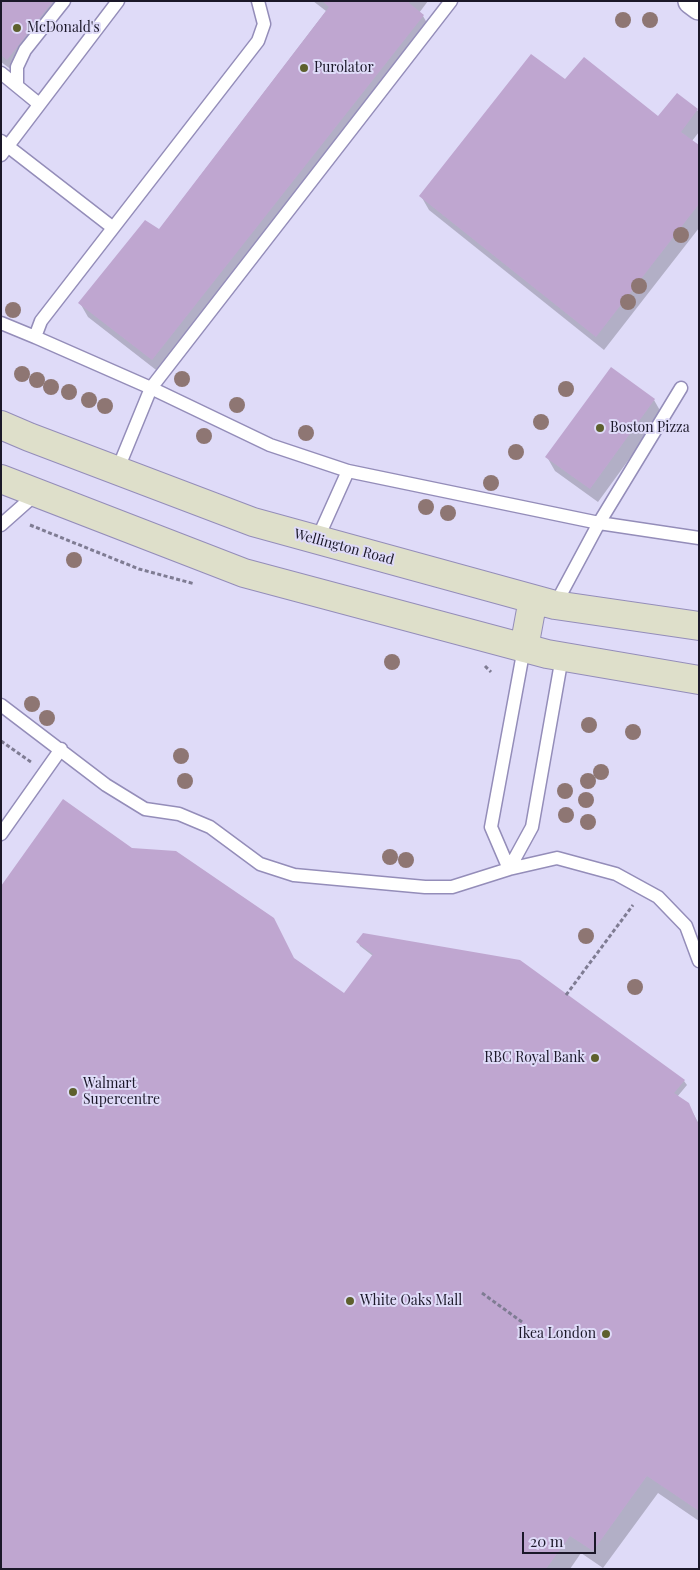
<!DOCTYPE html>
<html>
<head>
<meta charset="utf-8">
<style>
	body { margin:0 }
	#map { position:relative; width:700px; height:1570px; overflow:hidden; background:#dfdbf8; font-family:"Playfair Display",serif }
	canvas { display:block }
	.frame { position:absolute; inset:0; border:2px solid #1b1829; pointer-events:none }
	.scale { position:absolute; left:522px; top:1532px; width:74px; height:22px; box-sizing:border-box; border:2px solid #1b1829; border-top:0; padding-left:6px; font-size:15px; line-height:18px; white-space:nowrap; color:#1b1829; -webkit-text-stroke:4px #dfdbf8; paint-order:stroke }
</style>
</head>
<body>
<div id="map">
<canvas width="700" height="1570"></canvas>
<div class="frame"></div>
<div class="scale">20 m</div>
</div>
<script>
const ctx = document.querySelector('canvas').getContext('2d');
ctx.lineJoin = 'round';
function fillPath(path, color) {
  ctx.fillStyle = color;
  ctx.fill(path, 'evenodd');
}
function trace(path, color, width, dash) {
  ctx.strokeStyle = color;
  ctx.lineWidth = width;
  ctx.lineCap = dash ? 'butt' : 'round';
  ctx.setLineDash(dash || []);
  ctx.stroke(path);
}
function drawText(font, color, halo, rows, align = 'center') {
  ctx.font = font + ' "Playfair Display",serif';
  ctx.lineWidth = 4;
  ctx.setLineDash([]);
  ctx.textBaseline = 'middle';
  ctx.strokeStyle = halo;
  ctx.fillStyle = color;
  for (const [text, x, y, turn = 0] of rows) {
    ctx.save();
    ctx.translate(x, y);
    ctx.rotate((+turn || 0) * Math.PI / 180);
    ctx.textAlign = isNaN(turn) ? turn : align;
    if (halo) ctx.strokeText(text, 0, 0);
    ctx.fillText(text, 0, 0);
    ctx.restore();
  }
}
fillPath(new Path2D(`
	M 1,1 L 72,1 L 16,73 L 1,62 Z
	M 313,1 L 428,1 L 419,13 L 423,16 L 431,30 L 160,373 L 88,317 L 80,303 L 159,230 L 326,11 Z
	M 565,80 L 658,117 L 697,110 L 699,112 L 699,132 L 692,141 L 699,147 L 699,228 L 604,350 L 429,210 L 421,196 Z
	M 654,400 L 662,414 L 598,502 L 555,471 L 547,457 Z
	M 131,850 L 294,959 L 344,995 L 373,956 L 360,946 L 358,942 L 684,1081 L 687,1085 L 677,1097 L 688,1104 L 699,1124 L 699,1521 L 658,1493 L 603,1568 L 581,1553 L 570,1569 L 1,1569 Z`), '#0003');
fillPath(new Path2D(`
	M 1,1 L 53,1 L 7,60 L 1,55 Z
	M 322,1 L 410,1 L 409,3 L 424,15 L 152,360 L 78,303 L 145,220 L 159,229 L 329,7 Z
	M 531,54 L 565,79 L 584,57 L 658,116 L 677,93 L 698,109 L 681,132 L 699,145 L 699,204 L 596,337 L 419,196 Z
	M 611,367 L 655,399 L 590,489 L 545,457 Z
	M 63,799 L 132,848 L 176,851 L 274,918 L 294,958 L 344,993 L 373,954 L 356,942 L 363,933 L 520,960 L 685,1080 L 674,1093 L 689,1103 L 699,1126 L 699,1511 L 647,1476 L 593,1551 L 570,1536 L 546,1569 L 1,1569 L 1,886 Z`), '#bfa6d0');
const service = new Path2D(`
	M 258,1 L 264,24 L 258,41 L 41,321 L 35,337 L 151,388 L 270,445 L 348,471 L 599,523 L 699,538
	M 1,73 L 39,104
	M 17,86 L 17,67 L 25,50 L 64,1
	M 1,141 L 112,227
	M 1,155 L 118,1
	M 1,323 L 35,337
	M 117,471 L 151,388 L 451,1
	M 1,525 L 37,493
	M 317,540 L 348,471
	M 555,605 L 599,523 L 681,388
	M 1,705 L 106,785 L 145,809 L 179,814 L 210,827 L 260,864 L 294,875 L 425,887 L 452,887 L 509,869 L 557,858 L 616,874 L 658,897 L 686,926 L 699,961
	M 1,834 L 61,749
	M 509,869 L 491,827 L 524,648
	M 509,869 L 532,827 L 562,657`);
const minor = new Path2D(`
	M 691,1 L 699,7`);
const secondary = new Path2D(`
	M 1,425 L 29,437 L 253,522 L 555,605 L 699,626
	M 1,479 L 244,573 L 547,654 L 699,680
	M 524,648 L 533,599`);
trace(service, '#948db9', 15);
trace(minor, '#948db9', 28);
trace(secondary, '#948db9', 30);
trace(new Path2D(`
	M 30,525 L 139,569 L 195,584
	M 485,666 L 491,672
	M 1,741 L 31,762
	M 566,995 L 633,905
	M 482,1293 L 522,1322`), '#7f7c93', 3, [4, 2.5]);
trace(service, '#fff', 12);
trace(minor, '#fff', 25);
trace(secondary, '#dedfca', 28);
ctx.fillStyle = '#8e7673';
for (const [x, y] of [
	[623,20],
	[650,20],
	[681,235],
	[639,286],
	[628,302],
	[13,310],
	[22,374],
	[182,379],
	[37,380],
	[51,387],
	[566,389],
	[69,392],
	[89,400],
	[237,405],
	[105,406],
	[541,422],
	[306,433],
	[204,436],
	[516,452],
	[491,483],
	[426,507],
	[448,513],
	[74,560],
	[392,662],
	[32,704],
	[47,718],
	[589,725],
	[633,732],
	[181,756],
	[601,772],
	[185,781],
	[588,781],
	[565,791],
	[586,800],
	[566,815],
	[588,822],
	[390,857],
	[406,860],
	[586,936],
	[635,987]
]) {
  ctx.beginPath();
  ctx.arc(x, y, 8, 0, 2 * Math.PI);
  ctx.fill();
}
for (const [x, y, r, color] of [
	[17,28,5,"#5d602d"],
	[304,68,5,"#5d602d"],
	[600,428,5,"#5d602d"],
	[595,1058,5,"#5d602d"],
	[73,1092,5,"#5d602d"],
	[350,1301,5,"#5d602d"],
	[606,1334,5,"#5d602d"]
]) {
  const dot = new Path2D();
  dot.arc(x, y, r, 0, 2 * Math.PI);
  ctx.fillStyle = color;
  ctx.fill(dot);
  trace(dot, '#dfdbf8', 2);
}
drawText('14px', '#1b1829', '#dfdbf8', [
	["McDonald's",27,28],
	["Purolator",314,68],
	["Boston Pizza",610,428],
	["RBC Royal Bank",585,1058,"right"],
	["Walmart",83,1084],
	["Supercentre",83,1100],
	["White Oaks Mall",360,1301],
	["Ikea London",596,1334,"right"]
], 'left');
drawText('14px', '#1b1829', '#dfdbf8', [
	["Wellington Road",344,547,15]
]);
</script>
</body>
</html>
